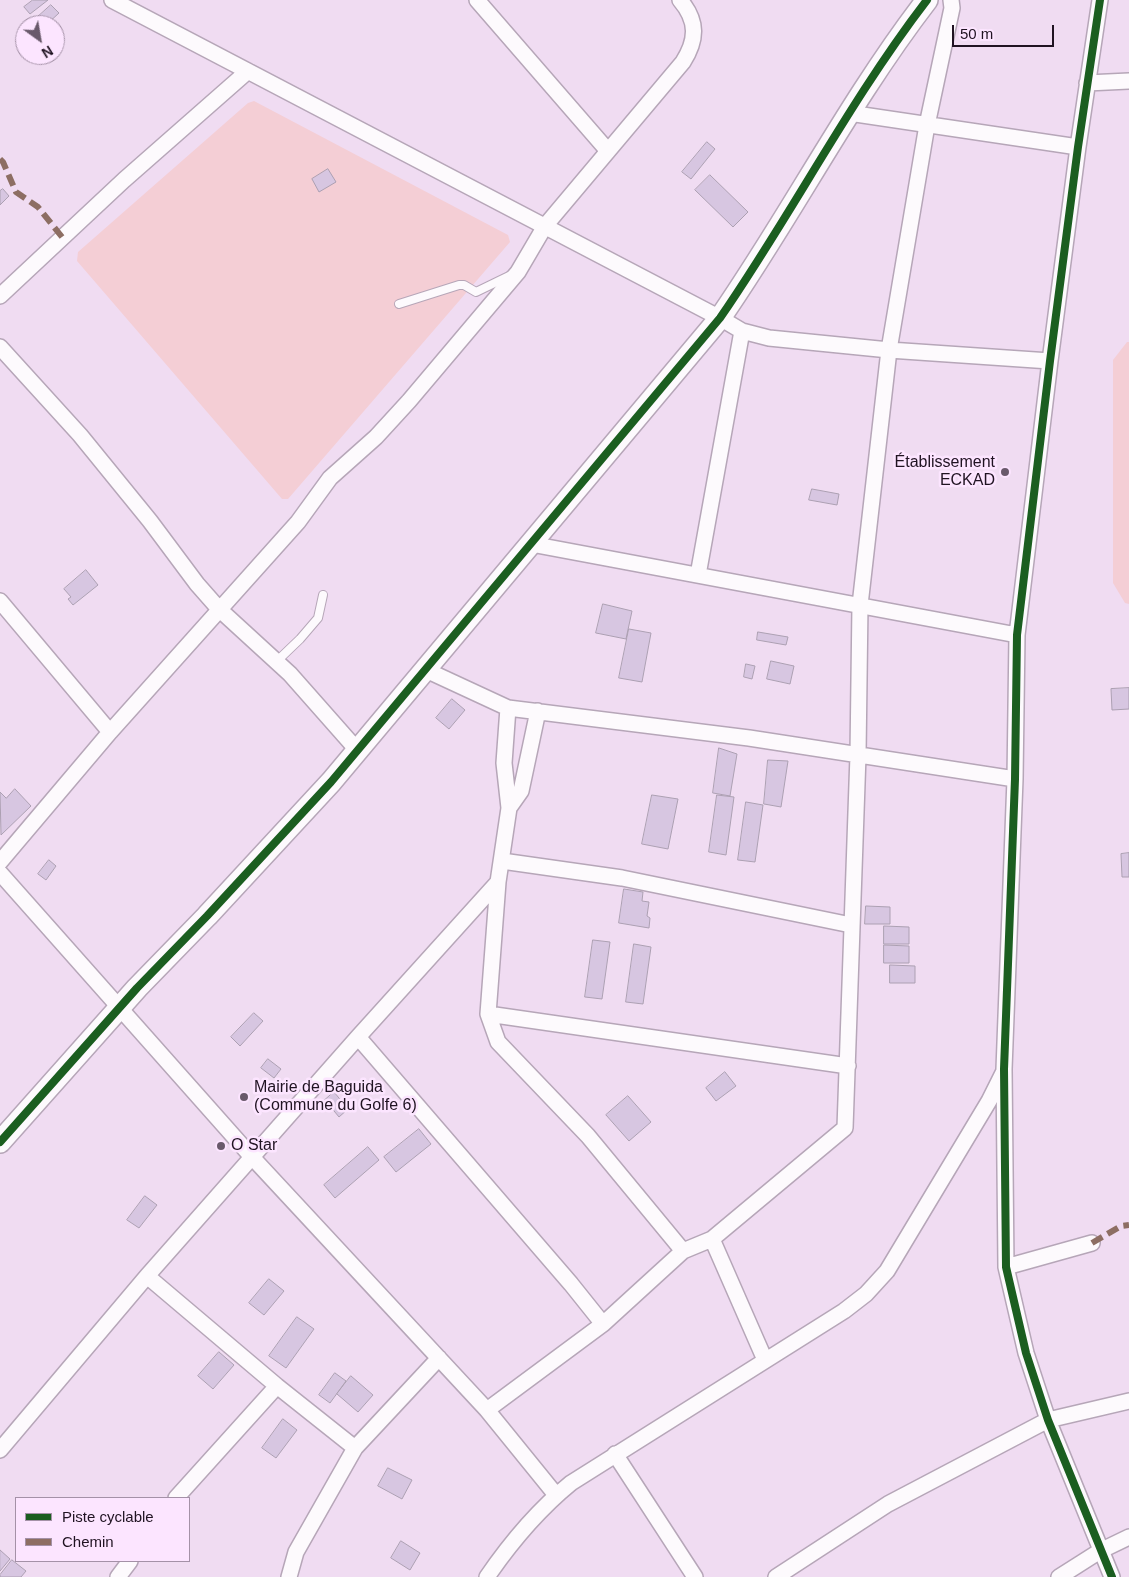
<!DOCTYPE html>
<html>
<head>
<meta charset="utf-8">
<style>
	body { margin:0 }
	#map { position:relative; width:1129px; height:1577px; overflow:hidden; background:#f0dcf2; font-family:Arial,sans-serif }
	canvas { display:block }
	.legend { position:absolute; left:15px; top:1497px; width:175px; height:65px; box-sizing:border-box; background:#fce5ff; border:1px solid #a491a7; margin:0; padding:6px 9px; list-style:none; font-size:15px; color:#201322 }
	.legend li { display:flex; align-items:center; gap:10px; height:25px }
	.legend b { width:25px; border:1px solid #a491a7 }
	.north { position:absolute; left:15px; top:15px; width:50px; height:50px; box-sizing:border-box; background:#fce5ff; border:1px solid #a491a7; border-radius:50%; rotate:148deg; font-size:14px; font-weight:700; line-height:20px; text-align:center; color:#201322 }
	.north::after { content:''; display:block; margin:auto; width:18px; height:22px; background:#69596b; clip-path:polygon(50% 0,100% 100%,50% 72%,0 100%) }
	.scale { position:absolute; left:952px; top:25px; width:102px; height:22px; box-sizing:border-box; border:2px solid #201322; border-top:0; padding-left:6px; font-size:15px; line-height:18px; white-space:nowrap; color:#201322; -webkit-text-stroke:4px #fce5ff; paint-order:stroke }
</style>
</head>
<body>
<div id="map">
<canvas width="1129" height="1577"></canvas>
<ul class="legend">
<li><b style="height:6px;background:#1b5e20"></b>Piste cyclable</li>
<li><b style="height:6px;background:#8d6e63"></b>Chemin</li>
</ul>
<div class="north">N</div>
<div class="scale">50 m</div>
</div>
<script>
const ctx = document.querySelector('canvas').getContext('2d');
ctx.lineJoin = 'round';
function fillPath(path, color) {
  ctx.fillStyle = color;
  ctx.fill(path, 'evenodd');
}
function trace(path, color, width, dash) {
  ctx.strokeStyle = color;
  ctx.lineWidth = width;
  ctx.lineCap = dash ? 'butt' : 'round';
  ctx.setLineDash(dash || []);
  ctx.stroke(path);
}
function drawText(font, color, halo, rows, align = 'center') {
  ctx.font = font + ' Arial,sans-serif';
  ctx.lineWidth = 5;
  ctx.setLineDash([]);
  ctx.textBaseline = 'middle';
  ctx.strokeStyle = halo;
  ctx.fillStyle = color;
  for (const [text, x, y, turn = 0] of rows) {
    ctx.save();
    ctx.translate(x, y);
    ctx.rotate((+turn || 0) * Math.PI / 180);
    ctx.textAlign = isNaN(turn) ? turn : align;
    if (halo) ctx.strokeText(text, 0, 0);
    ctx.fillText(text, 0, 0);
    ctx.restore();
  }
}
fillPath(new Path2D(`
	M 254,101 L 508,235 L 510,242 L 288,499 L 282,499 L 77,261 L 78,252 L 248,103 Z
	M 1127,342 L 1129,342 L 1129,604 L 1125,603 L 1113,583 L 1113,360 Z`), '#f4ced5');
const building = new Path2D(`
	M 33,0 L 48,0 L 30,14 L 24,7 Z
	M 51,5 L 59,13 L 46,25 L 33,25 L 31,23 Z
	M 707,142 L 715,149 L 691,179 L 682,172 Z
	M 328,169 L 336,182 L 319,192 L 312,179 Z
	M 710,175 L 748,212 L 733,227 L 695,190 Z
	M 3,189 L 9,196 L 0,205 L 0,191 Z
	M 812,489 L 839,494 L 837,505 L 809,500 Z
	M 86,570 L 98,585 L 73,605 L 68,599 L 71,597 L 64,589 Z
	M 603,604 L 632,611 L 626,639 L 596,633 Z
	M 629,629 L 651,633 L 642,682 L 619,678 Z
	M 758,632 L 788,637 L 786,645 L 757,640 Z
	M 771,661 L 794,666 L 790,684 L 767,679 Z
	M 746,664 L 755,666 L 752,679 L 744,677 Z
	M 1129,688 L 1129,709 L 1112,710 L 1111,689 Z
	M 452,699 L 465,710 L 449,729 L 436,718 Z
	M 719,748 L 737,754 L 730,796 L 713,793 Z
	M 768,760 L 788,761 L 781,807 L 764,804 Z
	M 15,789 L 31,806 L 1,835 L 0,792 L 6,798 Z
	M 652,795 L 678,799 L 668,849 L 642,844 Z
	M 717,795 L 734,797 L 726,855 L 709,852 Z
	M 746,802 L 763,805 L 755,862 L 738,860 Z
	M 1129,853 L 1129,877 L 1122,877 L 1121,854 Z
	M 49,860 L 56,866 L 46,880 L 38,874 Z
	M 624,889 L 643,892 L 642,901 L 649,902 L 647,916 L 650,918 L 649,928 L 619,923 Z
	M 866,906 L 890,907 L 890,924 L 865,924 Z
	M 884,926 L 909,927 L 909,944 L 884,944 Z
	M 593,940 L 610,942 L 602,999 L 585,997 Z
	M 634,944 L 651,947 L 643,1004 L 626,1002 Z
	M 884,945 L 909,946 L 909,963 L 884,963 Z
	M 890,965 L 915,966 L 915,983 L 890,983 Z
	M 254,1013 L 263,1021 L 240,1046 L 231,1037 Z
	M 268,1059 L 281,1069 L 274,1078 L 261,1068 Z
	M 725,1072 L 736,1086 L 716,1101 L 706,1088 Z
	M 334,1092 L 348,1109 L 339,1117 L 325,1100 Z
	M 628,1096 L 651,1122 L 629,1141 L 606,1115 Z
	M 419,1129 L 431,1144 L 396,1172 L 384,1157 Z
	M 368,1147 L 379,1160 L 335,1198 L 324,1185 Z
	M 145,1196 L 157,1205 L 139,1228 L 127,1220 Z
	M 269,1279 L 284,1291 L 264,1315 L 249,1303 Z
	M 297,1317 L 314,1329 L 286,1368 L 269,1356 Z
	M 219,1352 L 234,1365 L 213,1389 L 198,1376 Z
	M 335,1373 L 346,1381 L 330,1403 L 319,1395 Z
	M 351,1376 L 373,1395 L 358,1412 L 337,1394 Z
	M 283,1419 L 297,1430 L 276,1458 L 262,1448 Z
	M 388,1468 L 412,1480 L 402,1499 L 378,1486 Z
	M 401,1541 L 420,1553 L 410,1570 L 391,1558 Z
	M 0,1550 L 10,1559 L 0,1571 Z
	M 12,1560 L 26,1571 L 21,1577 L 0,1577 L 0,1575 Z`);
fillPath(building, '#d7c6e1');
trace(building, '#aca0b2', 1);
const lane = new Path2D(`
	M 399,304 L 459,285 L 464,285 L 476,292 L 511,275
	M 277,661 L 300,639 L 318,618 L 323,595`);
const street = new Path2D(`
	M 112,0 L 720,318 L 742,331 L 769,338 L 889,350 L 1050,361
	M 477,0 L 608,151
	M 1100,0 L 1078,147 L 1050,361 L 1017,635 L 1015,779 L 1004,1069 L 1006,1267 L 1026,1353 L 1048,1420 L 1112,1577
	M 1087,83 L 1129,81
	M 849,113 L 1078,147
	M 0,296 L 124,180 L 248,71
	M 0,347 L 80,435 L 150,521 L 197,584 L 219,609 L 290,674 L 358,751
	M 531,544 L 1017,635
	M 698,575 L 742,331
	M 0,601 L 110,732
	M 426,670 L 508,708 L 749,738 L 1015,779
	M 508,708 L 504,763 L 509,808 L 498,882 L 488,1014 L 498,1042 L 588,1136 L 683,1251
	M 509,808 L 521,791 L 538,711
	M 502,861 L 622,878 L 851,925
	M 0,862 L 110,732 L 298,522 L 330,478 L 376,437 L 409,401 L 518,272 L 545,226 L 683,62 C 697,40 698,21 680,0
	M 0,873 L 252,1157 L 487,1410 L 556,1495
	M 488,1014 L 848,1066
	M 358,1037 L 571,1284 L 603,1324
	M 712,1239 L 765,1360
	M 1006,1267 L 1092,1243
	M 147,1276 L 277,1386 L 355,1448
	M 487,1410 L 603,1324 L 683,1251 L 712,1239 L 845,1128 L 858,755 L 860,605 L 889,350 L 927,125 L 952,8 L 951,0
	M 0,1450 L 147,1276 L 358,1037 L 498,882
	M 615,1454 L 695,1577
	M 176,1498 L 277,1386
	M 118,1577 L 130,1561
	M 289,1577 L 296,1552 L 355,1448 L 439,1358
	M 487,1577 C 511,1542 538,1510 571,1483 L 844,1311 L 866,1294 L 887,1271 L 989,1101 L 1003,1073
	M 776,1577 L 888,1504 L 1048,1420 L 1129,1401
	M 1059,1577 L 1100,1551 L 1129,1537`);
const secondary = new Path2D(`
	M 0,1142 L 137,988 L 207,916 L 331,782 L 720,318 C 792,214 850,100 927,0`);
trace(lane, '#b6a6b8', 10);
trace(street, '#b6a6b8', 18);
trace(secondary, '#b6a6b8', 24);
trace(lane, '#fdfafd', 8);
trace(street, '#fdfafd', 15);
trace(secondary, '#fdfafd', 21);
trace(new Path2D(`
	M 0,159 L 3,162 L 16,192 L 38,207 L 62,237
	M 1092,1243 L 1121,1226 L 1129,1225`), '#8d6e63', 6, [12, 6]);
trace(new Path2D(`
	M 1100,0 L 1078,147 L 1050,361 L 1017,635 L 1015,779 L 1004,1069 L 1006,1267 L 1026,1353 L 1048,1420 L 1112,1577
	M 0,1142 L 137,988 L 207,916 L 331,782 L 720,318 C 792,214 850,100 927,0`), '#1b5e20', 8);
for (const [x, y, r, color] of [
	[1005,472,5,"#69596b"],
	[244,1097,5,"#69596b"],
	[221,1146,5,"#69596b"]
]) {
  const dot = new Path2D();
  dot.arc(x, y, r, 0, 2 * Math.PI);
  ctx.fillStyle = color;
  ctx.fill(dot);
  trace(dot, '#fce5ff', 2);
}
drawText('16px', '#201322', '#fce5ff', [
	["Établissement",995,463,"right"],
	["ECKAD",995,481,"right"],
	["Mairie de Baguida",254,1088],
	["(Commune du Golfe 6)",254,1106],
	["O Star",231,1146]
], 'left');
</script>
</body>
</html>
